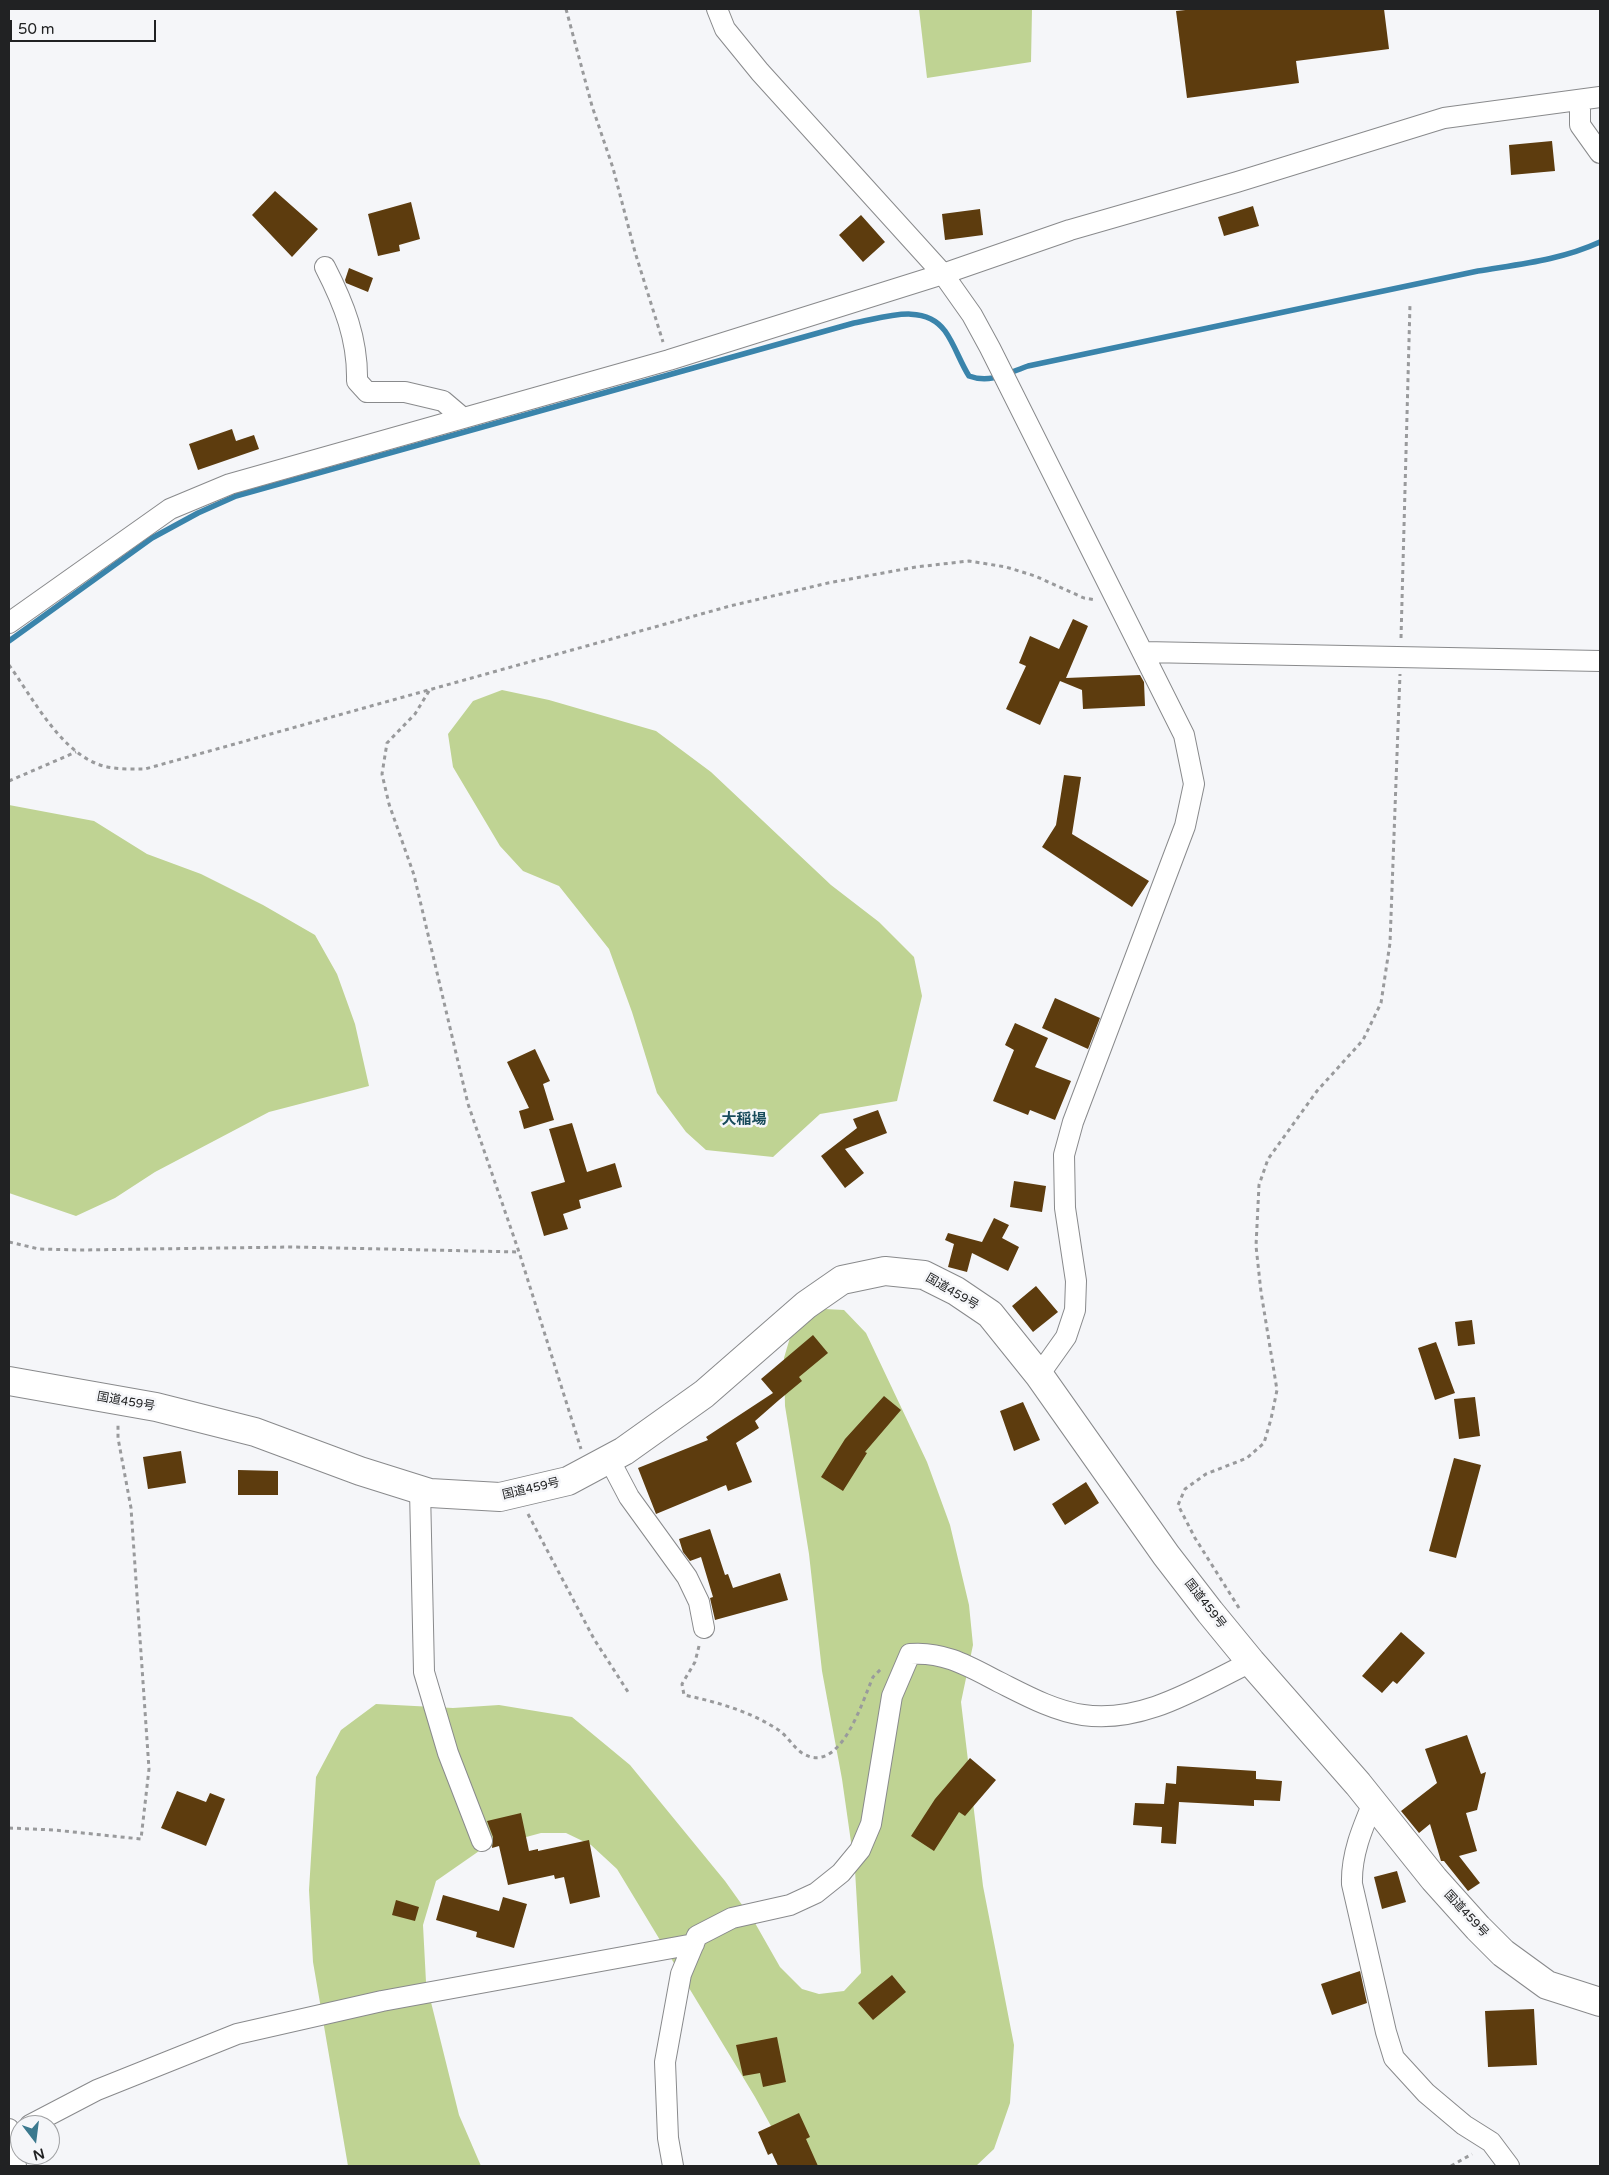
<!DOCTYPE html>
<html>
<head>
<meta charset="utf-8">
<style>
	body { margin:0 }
	#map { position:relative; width:1609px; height:2175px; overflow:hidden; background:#f5f6f9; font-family:"Varela Round",sans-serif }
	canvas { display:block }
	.frame { position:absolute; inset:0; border:10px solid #212223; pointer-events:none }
	.north { position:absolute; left:10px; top:2115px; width:50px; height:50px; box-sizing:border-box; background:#f5f6f9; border:1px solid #a0a1a3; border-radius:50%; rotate:165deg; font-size:14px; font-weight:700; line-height:20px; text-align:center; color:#212223 }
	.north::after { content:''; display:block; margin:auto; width:18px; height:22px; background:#3b798e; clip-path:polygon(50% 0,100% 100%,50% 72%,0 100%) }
	.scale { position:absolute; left:10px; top:20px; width:146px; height:22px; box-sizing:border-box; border:2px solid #212223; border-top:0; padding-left:6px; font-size:15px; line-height:18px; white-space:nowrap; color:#212223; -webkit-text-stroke:4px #f5f6f9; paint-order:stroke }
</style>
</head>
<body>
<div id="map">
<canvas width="1609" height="2175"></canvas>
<div class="frame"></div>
<div class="north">N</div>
<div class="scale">50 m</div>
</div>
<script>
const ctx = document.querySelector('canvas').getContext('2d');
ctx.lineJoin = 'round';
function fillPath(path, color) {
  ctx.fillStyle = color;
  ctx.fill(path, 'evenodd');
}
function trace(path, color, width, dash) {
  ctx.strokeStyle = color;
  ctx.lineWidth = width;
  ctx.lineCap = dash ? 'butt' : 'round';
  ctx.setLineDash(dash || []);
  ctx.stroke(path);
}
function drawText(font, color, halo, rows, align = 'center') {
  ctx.font = font + ' "Varela Round","Noto Sans JP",sans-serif';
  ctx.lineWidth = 5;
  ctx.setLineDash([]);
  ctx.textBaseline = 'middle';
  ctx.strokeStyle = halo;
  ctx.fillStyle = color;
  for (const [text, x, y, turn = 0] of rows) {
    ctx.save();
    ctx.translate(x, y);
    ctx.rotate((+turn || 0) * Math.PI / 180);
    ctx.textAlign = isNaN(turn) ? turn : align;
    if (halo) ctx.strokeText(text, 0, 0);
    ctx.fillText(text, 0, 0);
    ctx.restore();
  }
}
fillPath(new Path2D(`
	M 919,9 L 1032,9 L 1031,62 L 927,78 Z
	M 502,690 L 549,700 L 656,731 L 711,772 L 831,885 L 879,922 L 914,957 L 922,996 L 897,1101 L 820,1114 L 773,1157 L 706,1150 L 686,1132 L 657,1093 L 632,1012 L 609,949 L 559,886 L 523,871 L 500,846 L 453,767 L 448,734 L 473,701 Z
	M 9,805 L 94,821 L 147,854 L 201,874 L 263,905 L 315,935 L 337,974 L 355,1024 L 369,1086 L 269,1112 L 155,1172 L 115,1198 L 76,1216 L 9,1193 Z
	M 825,1309 L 844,1310 L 866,1333 L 927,1462 L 950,1525 L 969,1605 L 973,1645 L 961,1702 L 983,1886 L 1014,2045 L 1010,2103 L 994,2149 L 976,2166 L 793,2166 L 755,2097 L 617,1869 L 591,1845 L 566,1833 L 541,1833 L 482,1849 L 436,1881 L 423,1925 L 426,1982 L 459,2115 L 481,2166 L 348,2166 L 313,1962 L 309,1890 L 316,1777 L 341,1730 L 376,1704 L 453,1708 L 499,1705 L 572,1717 L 630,1765 L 725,1881 L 755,1923 L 780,1967 L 802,1989 L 819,1994 L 844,1991 L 861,1973 L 855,1870 L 842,1779 L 822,1671 L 809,1554 L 785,1406 L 784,1358 L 794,1324 Z`), '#bfd393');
trace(new Path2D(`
	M 9,641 L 152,538 L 198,513 L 236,496 L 854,323 C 883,318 924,302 945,331 C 955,345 960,362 969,376 C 990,384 1008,373 1028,366 L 1478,271 C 1520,264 1561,260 1600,242`), '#3a84ab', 5.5);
fillPath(new Path2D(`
	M 1195,9 L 1384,9 L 1389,49 L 1296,61 L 1299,83 L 1187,98 L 1176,11 Z
	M 1552,141 L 1555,171 L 1511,175 L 1509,145 Z
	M 275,191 L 318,229 L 292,257 L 252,215 Z
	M 411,202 L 420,239 L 399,245 L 400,251 L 378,256 L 368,214 Z
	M 1253,206 L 1259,226 L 1224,236 L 1218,217 Z
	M 980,209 L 983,235 L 945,240 L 942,214 Z
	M 861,215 L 885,242 L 863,262 L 839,235 Z
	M 349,268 L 373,278 L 368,292 L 346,283 L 345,280 Z
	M 232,429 L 236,441 L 254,435 L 259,449 L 198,470 L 189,444 Z
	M 1073,619 L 1088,626 L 1066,678 L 1140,675 L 1144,682 L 1145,706 L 1083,709 L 1082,690 L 1060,681 L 1040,725 L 1006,709 L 1026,666 L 1019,663 L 1030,636 L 1059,649 Z
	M 1064,775 L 1081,777 L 1072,834 L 1149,881 L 1132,907 L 1042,847 L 1056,825 Z
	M 1055,998 L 1100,1018 L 1088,1049 L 1042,1028 Z
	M 1015,1023 L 1048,1038 L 1035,1067 L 1071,1081 L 1055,1120 L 1030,1110 L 1028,1115 L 993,1101 L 1014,1050 L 1005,1045 Z
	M 535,1049 L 550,1081 L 543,1084 L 554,1120 L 524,1129 L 519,1111 L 529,1108 L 507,1062 Z
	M 878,1110 L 887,1133 L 845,1149 L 864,1173 L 845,1188 L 821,1156 L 857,1128 L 853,1119 Z
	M 572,1123 L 587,1172 L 615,1163 L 622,1187 L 579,1200 L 581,1208 L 563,1214 L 568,1229 L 544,1236 L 531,1192 L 565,1182 L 549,1129 Z
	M 1014,1181 L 1046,1186 L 1042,1212 L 1010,1207 Z
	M 994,1218 L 1009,1225 L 1002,1238 L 1019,1247 L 1008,1271 L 972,1253 L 967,1272 L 948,1267 L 954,1244 L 945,1240 L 948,1233 L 982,1242 Z
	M 1036,1286 L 1058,1312 L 1033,1332 L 1012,1306 Z
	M 1472,1320 L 1475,1344 L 1458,1346 L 1455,1322 Z
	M 813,1335 L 828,1353 L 799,1377 L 802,1381 L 779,1400 L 778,1399 L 779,1400 L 755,1421 L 759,1428 L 736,1443 L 752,1482 L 728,1491 L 726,1485 L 656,1514 L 638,1468 L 708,1440 L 706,1437 L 773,1393 L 761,1379 Z
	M 1436,1342 L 1455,1393 L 1435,1400 L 1418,1348 Z
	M 884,1396 L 901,1410 L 865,1452 L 867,1453 L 843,1491 L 821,1477 L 845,1439 Z
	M 1475,1397 L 1480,1436 L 1459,1439 L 1454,1399 Z
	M 1023,1402 L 1040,1440 L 1014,1451 L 1000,1411 Z
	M 181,1451 L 186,1483 L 148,1489 L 143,1457 Z
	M 1454,1458 L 1481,1465 L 1456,1558 L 1429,1551 Z
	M 238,1470 L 278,1471 L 278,1495 L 238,1495 Z
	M 1086,1482 L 1099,1503 L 1065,1525 L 1052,1504 Z
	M 710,1529 L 725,1575 L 728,1574 L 733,1588 L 780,1573 L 788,1600 L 715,1620 L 710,1598 L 713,1597 L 701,1557 L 690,1561 L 683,1552 L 679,1539 Z
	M 1401,1632 L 1425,1653 L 1397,1684 L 1393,1681 L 1382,1693 L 1362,1676 Z
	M 1467,1735 L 1481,1774 L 1486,1772 L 1477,1810 L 1466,1813 L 1477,1851 L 1459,1856 L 1480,1883 L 1468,1891 L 1444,1861 L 1441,1861 L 1430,1824 L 1419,1833 L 1401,1811 L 1437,1783 L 1425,1749 Z
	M 970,1758 L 996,1780 L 965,1816 L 959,1812 L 934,1851 L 911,1836 L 935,1799 Z
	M 1177,1766 L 1256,1771 L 1256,1779 L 1282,1781 L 1280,1801 L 1254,1800 L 1254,1806 L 1179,1802 L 1176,1844 L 1161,1843 L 1162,1827 L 1133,1825 L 1135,1803 L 1164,1804 L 1166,1783 L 1176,1784 Z
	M 177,1791 L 206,1802 L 210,1793 L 225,1799 L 206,1846 L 161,1828 Z
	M 521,1813 L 529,1851 L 538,1849 L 538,1851 L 589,1840 L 600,1897 L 570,1904 L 564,1877 L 555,1879 L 554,1875 L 508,1885 L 499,1846 L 492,1848 L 493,1837 L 487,1821 Z
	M 1397,1871 L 1406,1902 L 1382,1909 L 1374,1877 Z
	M 443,1895 L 499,1911 L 503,1897 L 527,1904 L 514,1948 L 476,1937 L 477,1932 L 436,1920 Z
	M 396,1900 L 419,1907 L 415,1921 L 392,1915 Z
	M 1360,1971 L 1367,2003 L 1332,2015 L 1321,1984 Z
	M 892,1975 L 906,1992 L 873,2020 L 858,2003 Z
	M 1534,2009 L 1537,2065 L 1488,2067 L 1485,2011 Z
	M 777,2037 L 786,2082 L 763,2087 L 760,2073 L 743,2076 L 736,2045 Z
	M 799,2113 L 810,2137 L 806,2139 L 818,2166 L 778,2166 L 772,2153 L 768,2155 L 758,2132 Z`), '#5d3c0e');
const minor = new Path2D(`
	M 717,9 L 725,29 L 760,72 L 943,274 L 972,315 L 990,348 L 1184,735 L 1194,784 L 1185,826 L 1073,1122 L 1064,1155 L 1065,1208 L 1076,1281 L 1075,1310 L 1066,1337 L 1039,1375
	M 1580,101 L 1580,125 L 1600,153
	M 325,267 C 344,304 358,339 357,381 L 367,392 L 405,392 L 443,401 L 463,418
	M 9,623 L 170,509 L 230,484 L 669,360 L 943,274 L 1070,230 L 1237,182 L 1444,118 L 1600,97
	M 1144,652 L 1600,661
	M 609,1459 L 629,1497 L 687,1577 L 699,1602 L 704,1628
	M 420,1490 L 424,1672 L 448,1753 L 482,1841
	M 1373,1803 C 1362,1829 1351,1855 1352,1884 L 1386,2032 L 1394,2058 L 1426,2093 L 1464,2125 L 1491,2142 L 1509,2166
	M 30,2125 L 97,2090 L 237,2034 L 382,2001 L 694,1944
	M 9,2129 L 16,2166
	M 673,2166 L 668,2138 L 665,2062 L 681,1974 L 697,1936 L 732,1918 L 790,1905 L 816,1893 L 841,1873 L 860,1850 L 871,1824 L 892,1696 L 910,1654 C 944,1651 970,1667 999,1682 C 1025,1695 1054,1711 1083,1715 C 1143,1724 1199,1687 1251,1662`);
const highway = new Path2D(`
	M 9,1381 L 156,1407 L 255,1432 L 360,1471 L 430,1493 L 500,1497 L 568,1481 L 624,1451 L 704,1394 L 806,1305 L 842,1280 L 885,1271 L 924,1275 L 956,1291 L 990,1314 L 1039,1375 L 1166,1555 L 1210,1612 L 1251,1662 L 1358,1784 L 1434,1879 L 1478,1928 L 1503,1953 L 1547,1985 L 1600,2002`);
trace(minor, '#898a8c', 22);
trace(highway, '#898a8c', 30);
trace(new Path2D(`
	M 566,9 L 592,106 L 613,168 L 635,252 L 663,342
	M 1401,638 L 1410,304
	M 9,665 C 32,697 58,747 95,763 C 110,770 129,769 145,769 L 730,606 L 828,583 L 916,567 L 969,561 L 1006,567 L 1035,576 L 1084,598 L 1096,600
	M 429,691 L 415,714 L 387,743 L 382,774 L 389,804 L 414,875 L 468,1104 L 519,1252 L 581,1449
	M 9,781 L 76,752
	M 9,1242 L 39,1249 L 80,1250 L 292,1247 L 519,1252
	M 528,1514 L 594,1639 L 630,1695
	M 1239,1608 L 1195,1538 L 1178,1505 L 1185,1489 L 1206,1474 L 1247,1458 L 1264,1443 L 1271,1419 L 1277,1390 L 1261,1292 L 1256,1246 L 1259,1185 L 1268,1159 L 1317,1091 L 1363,1040 L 1381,1003 L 1390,943 L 1400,674
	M 699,1646 L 695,1662 L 682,1684 L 684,1695 C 717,1702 749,1711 777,1729 C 787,1735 793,1747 802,1753 C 840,1777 862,1702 873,1677 L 881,1669
	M 9,1828 L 54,1830 L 141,1839 L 149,1769 L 131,1508 L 118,1438 L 118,1424
	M 1451,2166 L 1472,2154`), '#999a9c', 3, [4, 4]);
trace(minor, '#fff', 20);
trace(highway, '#fff', 28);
drawText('12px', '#212223', '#f5f6f9', [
	["国道459号",952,1292,30],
	["国道459号",126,1402,10],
	["国道459号",531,1489,-13],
	["国道459号",1205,1604,52],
	["国道459号",1466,1914,47]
]);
drawText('bold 15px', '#184b5b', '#f5f6f9', [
	["大稲場",744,1120]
]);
</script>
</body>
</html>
